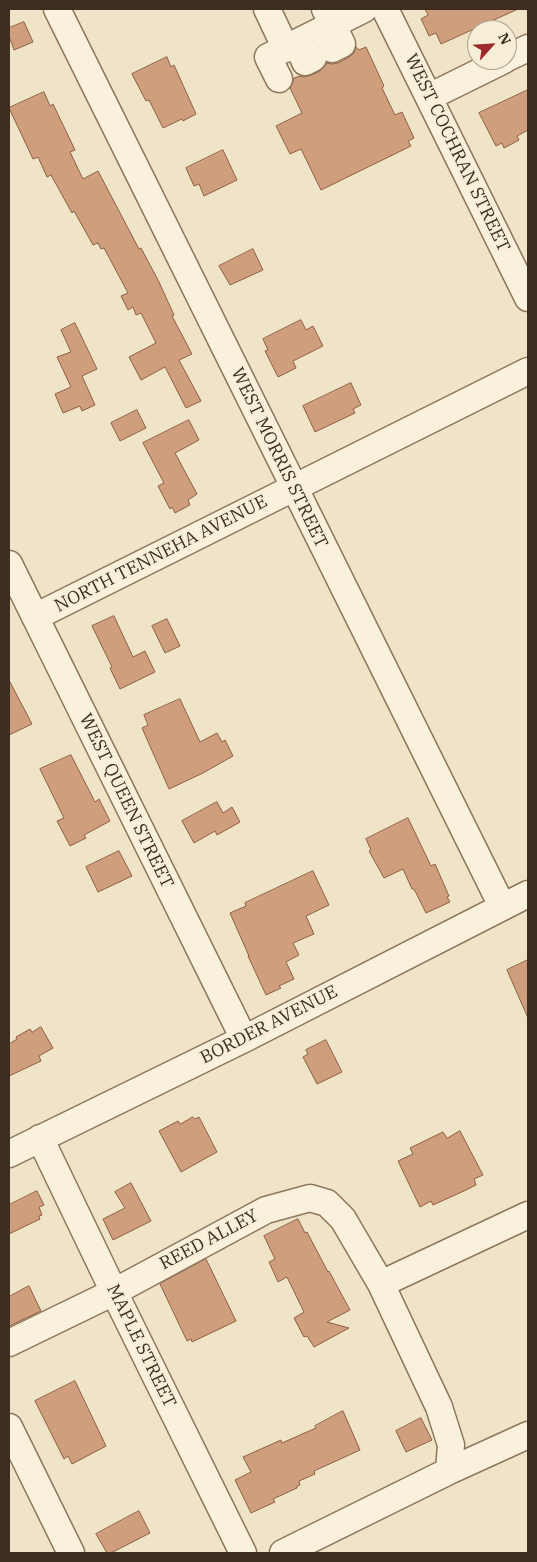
<!DOCTYPE html>
<html>
<head>
<meta charset="utf-8">
<style>
	body { margin:0 }
	#map { position:relative; width:537px; height:1562px; overflow:hidden; background:#f0e4c8; font-family:"IBM Plex Serif",serif }
	canvas { display:block }
	.frame { position:absolute; inset:0; border:10px solid #3d2e20; pointer-events:none }
	.north { position:absolute; left:467px; top:20px; width:50px; height:50px; box-sizing:border-box; background:#f7eed8; border:1px solid #ada18e; border-radius:50%; rotate:64deg; font-size:14px; font-weight:700; line-height:20px; text-align:center; color:#3d2e20 }
	.north::after { content:''; display:block; margin:auto; width:18px; height:22px; background:#9e2a2b; clip-path:polygon(50% 0,100% 100%,50% 72%,0 100%) }
</style>
</head>
<body>
<div id="map">
<canvas width="537" height="1562"></canvas>
<div class="frame"></div>
<div class="north">N</div>
</div>
<script>
const ctx = document.querySelector('canvas').getContext('2d');
ctx.lineJoin = 'round';
function fillPath(path, color) {
  ctx.fillStyle = color;
  ctx.fill(path, 'evenodd');
}
function trace(path, color, width, dash) {
  ctx.strokeStyle = color;
  ctx.lineWidth = width;
  ctx.lineCap = dash ? 'butt' : 'round';
  ctx.setLineDash(dash || []);
  ctx.stroke(path);
}
function drawText(font, color, halo, rows, align = 'center') {
  ctx.font = font + ' "IBM Plex Serif",serif';
  ctx.lineWidth = 5;
  ctx.setLineDash([]);
  ctx.textBaseline = 'middle';
  ctx.strokeStyle = halo;
  ctx.fillStyle = color;
  for (const [text, x, y, turn = 0] of rows) {
    ctx.save();
    ctx.translate(x, y);
    ctx.rotate((+turn || 0) * Math.PI / 180);
    ctx.textAlign = isNaN(turn) ? turn : align;
    if (halo) ctx.strokeText(text, 0, 0);
    ctx.fillText(text, 0, 0);
    ctx.restore();
  }
}
const building = new Path2D(`
	M 425,9 L 518,9 L 441,44 L 436,33 L 429,36 L 425,27 L 421,19 L 428,15 Z
	M 24,22 L 33,42 L 14,50 L 9,36 L 9,28 Z
	M 356,47 L 359,50 L 366,47 L 384,86 L 382,88 L 395,115 L 402,112 L 414,138 L 408,141 L 411,146 L 321,190 L 301,149 L 290,154 L 276,126 L 302,113 L 290,88 L 294,78 L 300,76 L 304,77 L 312,75 L 320,71 L 327,63 L 332,64 L 338,63 L 349,57 L 354,53 Z
	M 167,57 L 171,67 L 174,65 L 196,114 L 183,121 L 182,119 L 163,128 L 149,100 L 146,101 L 132,74 Z
	M 528,90 L 528,130 L 517,136 L 519,140 L 504,148 L 502,143 L 496,146 L 479,113 Z
	M 44,92 L 50,106 L 53,104 L 75,150 L 70,152 L 83,179 L 98,171 L 139,249 L 141,248 L 159,282 L 174,315 L 172,316 L 192,354 L 179,360 L 201,401 L 186,408 L 165,367 L 141,380 L 129,357 L 156,343 L 141,313 L 136,315 L 133,307 L 128,310 L 121,296 L 128,293 L 104,248 L 101,249 L 98,243 L 93,245 L 74,211 L 72,213 L 51,175 L 47,177 L 38,157 L 33,159 L 9,108 Z
	M 223,150 L 237,180 L 204,196 L 199,184 L 194,186 L 186,168 Z
	M 253,249 L 263,270 L 230,285 L 219,266 Z
	M 301,320 L 306,330 L 313,326 L 323,346 L 293,361 L 296,368 L 278,377 L 265,351 L 268,350 L 263,339 Z
	M 75,323 L 97,369 L 82,376 L 95,405 L 82,411 L 80,406 L 63,413 L 55,394 L 71,387 L 57,357 L 71,352 L 61,330 Z
	M 351,383 L 361,405 L 353,409 L 355,413 L 315,432 L 303,406 Z
	M 137,410 L 146,428 L 120,441 L 111,423 Z
	M 189,420 L 199,440 L 175,453 L 197,494 L 188,500 L 190,505 L 175,513 L 172,507 L 170,509 L 158,486 L 164,483 L 143,443 Z
	M 114,616 L 133,657 L 145,651 L 155,672 L 120,689 L 110,668 L 112,667 L 92,626 Z
	M 167,619 L 180,646 L 165,653 L 152,626 Z
	M 9,680 L 32,724 L 9,735 Z
	M 180,699 L 200,742 L 217,733 L 222,742 L 225,740 L 233,756 L 203,773 L 169,789 L 142,728 L 148,725 L 144,715 Z
	M 71,755 L 95,802 L 99,799 L 110,821 L 84,835 L 86,838 L 70,846 L 57,821 L 64,818 L 40,769 Z
	M 217,802 L 223,813 L 232,807 L 240,822 L 217,835 L 215,831 L 194,843 L 182,821 Z
	M 408,818 L 431,866 L 435,864 L 449,896 L 447,897 L 450,902 L 426,913 L 414,889 L 412,889 L 403,869 L 384,878 L 369,851 L 371,850 L 366,839 Z
	M 119,851 L 132,876 L 98,892 L 86,867 Z
	M 313,871 L 329,905 L 306,916 L 314,934 L 293,943 L 299,955 L 286,962 L 294,979 L 279,986 L 281,988 L 266,995 L 248,956 L 249,956 L 230,913 L 246,906 L 245,903 Z
	M 528,960 L 528,1018 L 507,970 Z
	M 41,1027 L 53,1048 L 39,1056 L 41,1061 L 9,1076 L 9,1044 L 17,1039 L 16,1037 L 30,1029 L 32,1032 Z
	M 326,1040 L 342,1072 L 317,1084 L 303,1057 L 308,1054 L 306,1050 Z
	M 193,1117 L 195,1119 L 199,1117 L 217,1152 L 181,1172 L 159,1131 L 178,1121 L 180,1124 Z
	M 460,1131 L 483,1175 L 474,1179 L 476,1185 L 466,1190 L 433,1205 L 431,1201 L 420,1207 L 398,1161 L 413,1154 L 410,1148 L 443,1132 L 447,1138 Z
	M 131,1183 L 151,1221 L 113,1240 L 103,1219 L 125,1208 L 115,1192 Z
	M 37,1191 L 44,1205 L 39,1207 L 42,1215 L 39,1216 L 40,1219 L 9,1234 L 9,1205 Z
	M 298,1219 L 305,1233 L 307,1232 L 328,1272 L 329,1271 L 350,1310 L 327,1322 L 349,1328 L 314,1347 L 307,1336 L 304,1337 L 294,1318 L 304,1312 L 287,1277 L 278,1282 L 269,1262 L 275,1259 L 264,1236 Z
	M 206,1259 L 236,1321 L 192,1342 L 191,1339 L 187,1341 L 160,1284 Z
	M 29,1286 L 41,1311 L 9,1326 L 9,1297 Z
	M 75,1381 L 106,1446 L 72,1464 L 68,1456 L 64,1459 L 35,1401 Z
	M 343,1411 L 360,1450 L 314,1471 L 315,1474 L 299,1481 L 300,1485 L 297,1486 L 297,1488 L 273,1499 L 275,1502 L 251,1513 L 235,1480 L 251,1472 L 243,1457 L 281,1440 L 282,1443 L 316,1428 L 315,1426 Z
	M 421,1418 L 432,1440 L 406,1452 L 396,1431 Z
	M 139,1511 L 150,1533 L 111,1553 L 107,1553 L 96,1534 Z`);
fillPath(building, '#cf9f7d');
trace(building, '#8d5f41', 1);
const minor = new Path2D(`
	M 57,9 L 502,906
	M 267,9 L 286,49
	M 325,9 L 342,44 L 332,49
	M 385,9 L 528,298
	M 297,43 L 305,62 L 313,58
	M 507,58 L 528,48
	M 279,79 L 268,57 L 364,9
	M 429,97 L 504,60
	M 9,564 L 244,1039
	M 35,617 L 528,371
	M 40,1138 L 114,1292 L 243,1553
	M 9,1154 L 244,1039 L 528,894
	M 381,1284 L 528,1215
	M 9,1343 L 114,1292 L 266,1210 L 310,1198 L 327,1203 L 343,1219 L 381,1284 L 439,1407 L 451,1445 L 449,1471
	M 9,1427 L 71,1553
	M 283,1553 L 449,1471 L 528,1435`);
trace(minor, '#8d765c', 29);
trace(minor, '#faf1dc', 26);
drawText('18px', '#3d2e20', '#f7eed8', [
	["WEST COCHRAN STREET",457,153,64],
	["WEST MORRIS STREET",279,458,64],
	["NORTH TENNEHA AVENUE",161,554,-27],
	["WEST QUEEN STREET",126,801,64],
	["BORDER AVENUE",269,1025,-27],
	["REED ALLEY",209,1240,-28],
	["MAPLE STREET",141,1346,64]
]);
</script>
</body>
</html>
